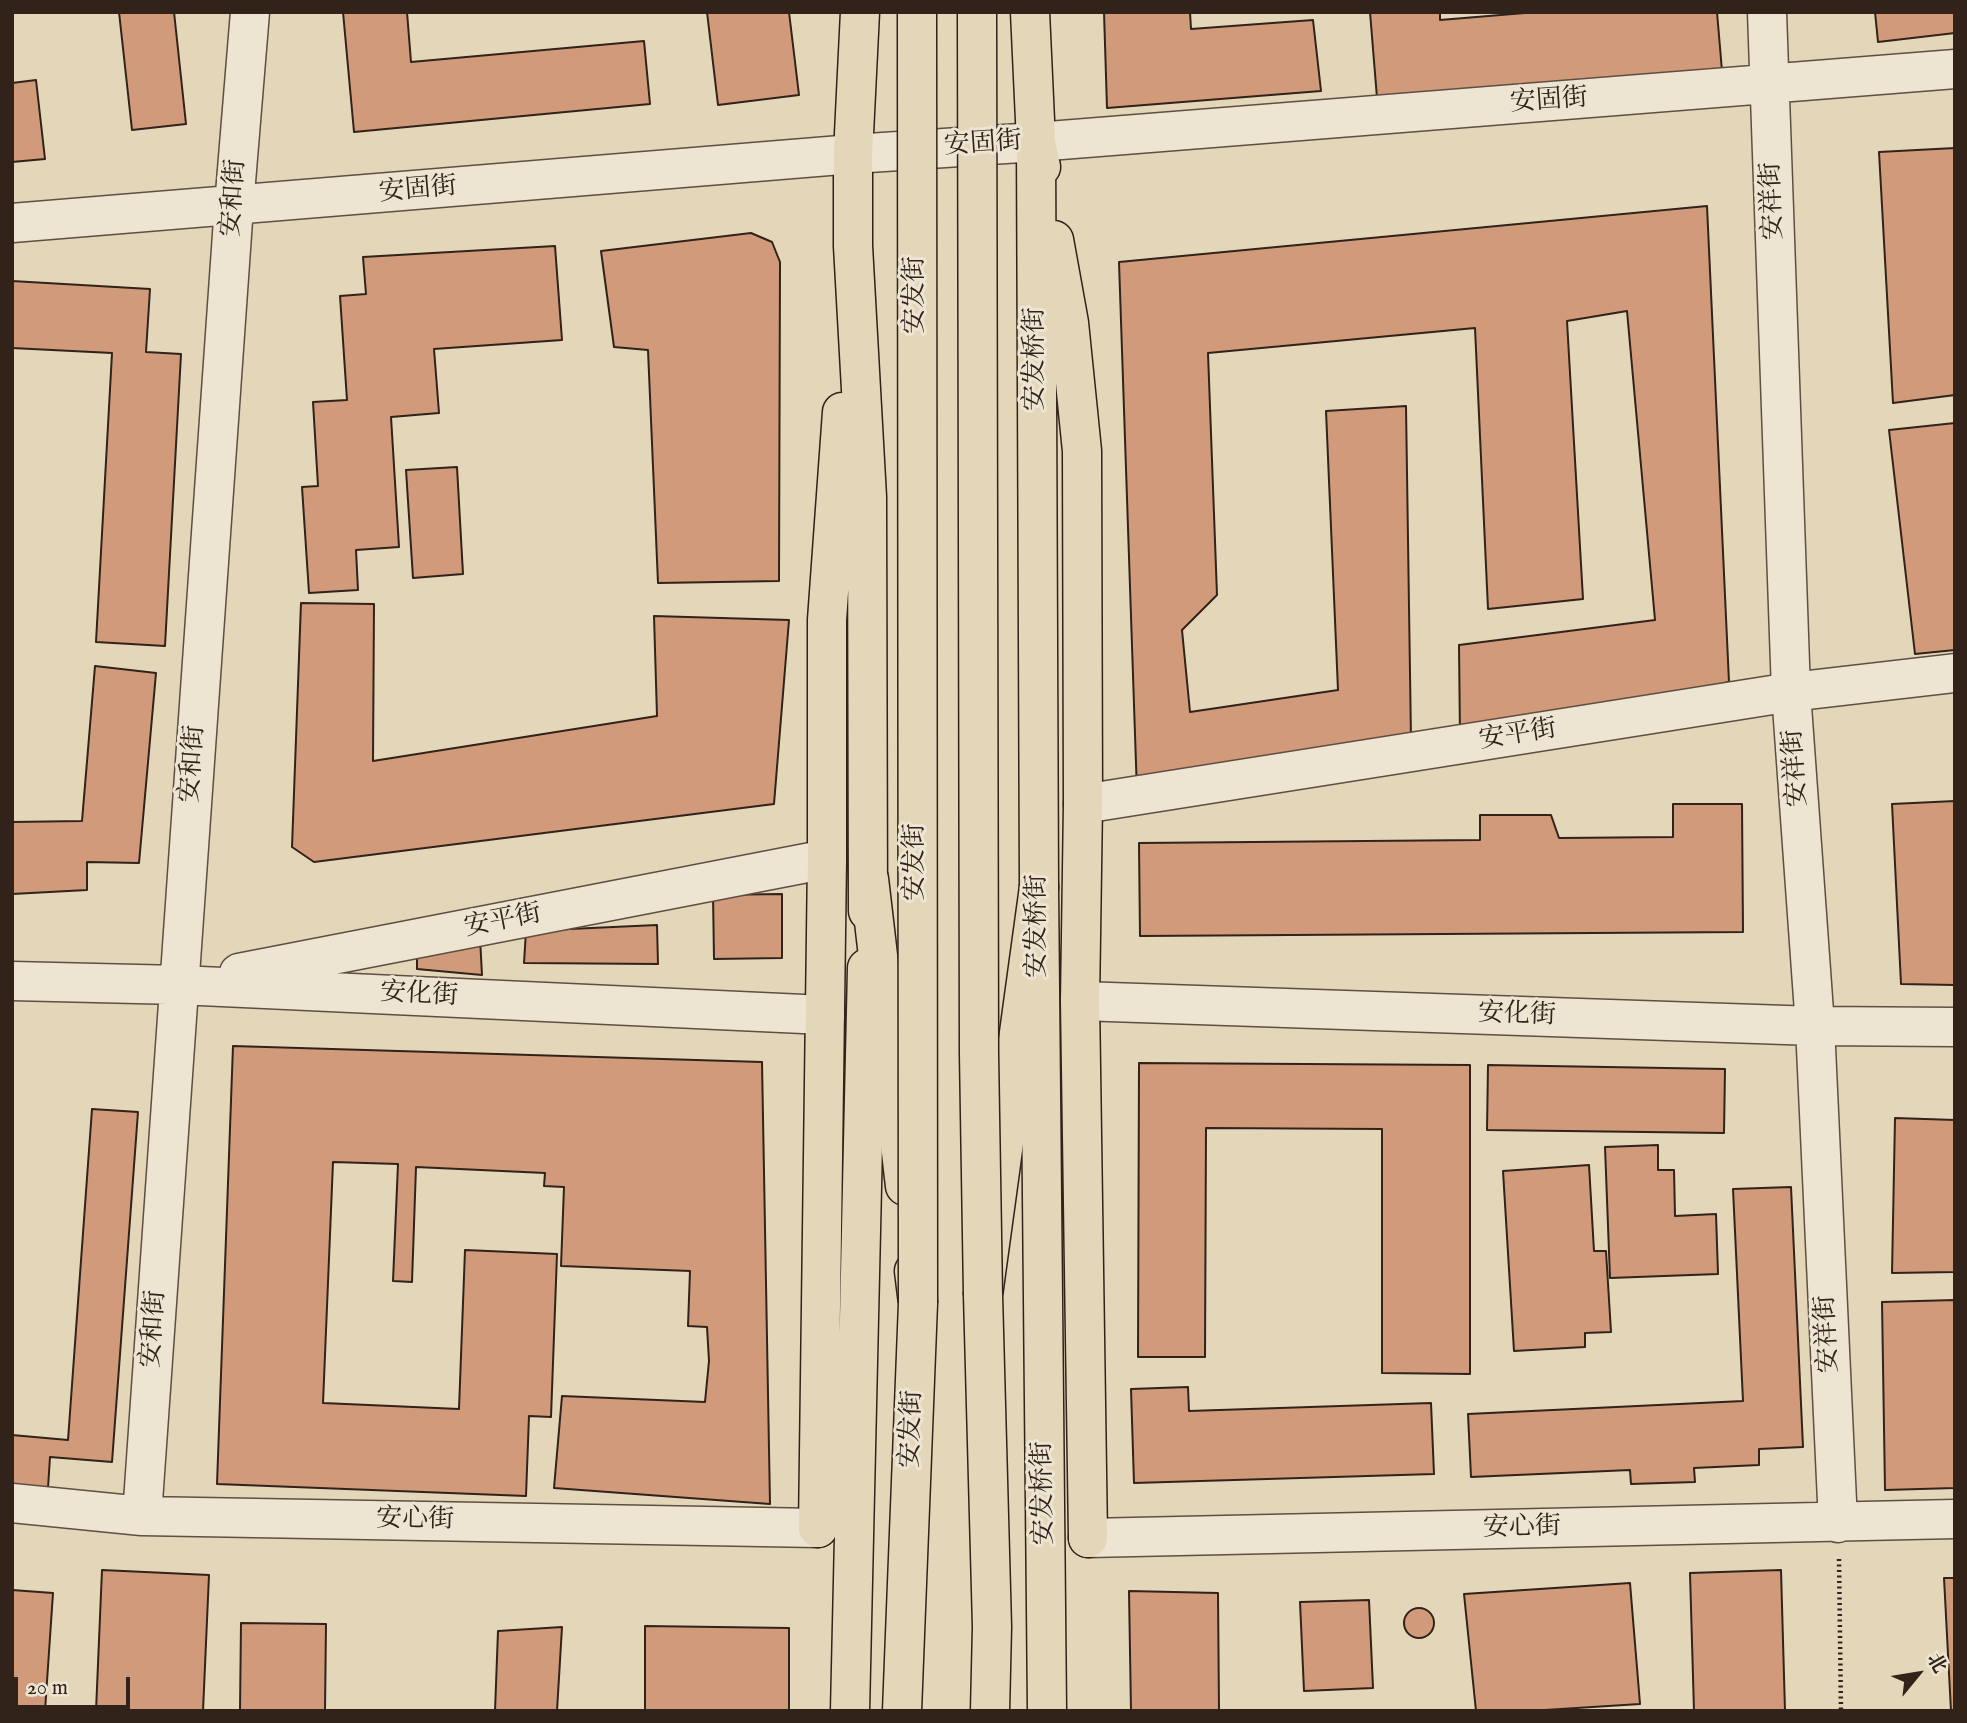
<!DOCTYPE html>
<html>
<head>
<meta charset="utf-8">
<style>
	body { margin:0 }
	#map { position:relative; width:1967px; height:1723px; overflow:hidden; background:#e3d6b9; font-family:"IM FELL English","Noto Serif SC",serif }
	canvas { display:block }
	.frame { position:absolute; inset:0; border:14px solid #31221a; pointer-events:none }
	.north { position:absolute; left:1883px; top:1639px; width:70px; height:70px; -webkit-text-stroke:5px #ede4d2; paint-order:stroke; rotate:60deg; font-size:19px; font-weight:700; line-height:28px; text-align:center; color:#31221a }
	.north::after { content:''; display:block; margin:auto; width:24px; height:32px; background:#31221a; clip-path:polygon(50% 0,100% 100%,50% 72%,0 100%) }
	.scale { position:absolute; left:14px; top:1677px; width:116px; height:32px; box-sizing:border-box; border:4px solid #31221a; border-top:0; padding-left:9px; font-size:21px; line-height:24px; white-space:nowrap; color:#31221a; -webkit-text-stroke:5px #ede4d2; paint-order:stroke }
</style>
</head>
<body>
<div id="map">
<canvas width="1967" height="1723"></canvas>
<div class="frame"></div>
<div class="north">北</div>
<div class="scale">20 m</div>
</div>
<script>
const ctx = document.querySelector('canvas').getContext('2d');
ctx.lineJoin = 'round';
function fillPath(path, color) {
  ctx.fillStyle = color;
  ctx.fill(path, 'evenodd');
}
function trace(path, color, width, dash) {
  ctx.strokeStyle = color;
  ctx.lineWidth = width;
  ctx.lineCap = dash ? 'butt' : 'round';
  ctx.setLineDash(dash || []);
  ctx.stroke(path);
}
function drawText(font, color, halo, rows, align = 'center') {
  ctx.font = font + ' "IM FELL English","Noto Serif SC",serif';
  ctx.lineWidth = 6;
  ctx.setLineDash([]);
  ctx.textBaseline = 'middle';
  ctx.strokeStyle = halo;
  ctx.fillStyle = color;
  for (const [text, x, y, turn = 0] of rows) {
    ctx.save();
    ctx.translate(x, y);
    ctx.rotate((+turn || 0) * Math.PI / 180);
    ctx.textAlign = isNaN(turn) ? turn : align;
    if (halo) ctx.strokeText(text, 0, 0);
    ctx.fillText(text, 0, 0);
    ctx.restore();
  }
}
const building = new Path2D(`
	M 119,12 L 174,12 L 186,124 L 132,130 Z
	M 343,12 L 407,12 L 411,62 L 644,41 L 650,104 L 354,132 Z
	M 707,12 L 789,12 L 799,95 L 718,105 Z
	M 1104,12 L 1190,12 L 1191,29 L 1313,20 L 1321,91 L 1107,108 Z
	M 1370,12 L 1440,12 L 1440,20 L 1537,12 L 1717,12 L 1722,71 L 1377,98 Z
	M 1875,12 L 1955,12 L 1955,33 L 1878,42 Z
	M 36,80 L 45,159 L 12,162 L 12,83 Z
	M 1955,148 L 1955,395 L 1893,403 L 1879,152 Z
	M 1707,206 L 1729,682 L 1460,737 L 1459,645 L 1655,620 L 1627,311 L 1567,321 L 1583,599 L 1488,609 L 1475,328 L 1208,353 L 1217,595 L 1182,630 L 1190,712 L 1338,690 L 1326,411 L 1406,406 L 1411,740 L 1137,793 L 1119,262 Z
	M 751,233 L 772,242 L 780,262 L 779,581 L 658,583 L 648,350 L 614,347 L 601,251 Z
	M 555,246 L 562,340 L 434,349 L 439,413 L 391,417 L 399,547 L 356,550 L 358,590 L 309,593 L 302,487 L 318,486 L 313,402 L 347,400 L 340,296 L 366,294 L 363,257 Z
	M 12,281 L 150,289 L 146,352 L 181,354 L 165,646 L 96,642 L 112,353 L 12,348 Z
	M 1955,423 L 1955,650 L 1915,654 L 1889,430 Z
	M 457,467 L 463,574 L 413,578 L 406,470 Z
	M 301,603 L 374,604 L 373,761 L 657,716 L 654,616 L 789,620 L 774,804 L 314,862 L 292,847 Z
	M 95,666 L 156,673 L 139,863 L 87,862 L 87,890 L 12,894 L 12,822 L 82,821 Z
	M 1955,801 L 1955,985 L 1901,984 L 1892,804 Z
	M 1673,804 L 1742,804 L 1743,932 L 1140,936 L 1139,843 L 1480,840 L 1480,815 L 1551,815 L 1559,838 L 1673,837 Z
	M 782,894 L 782,958 L 714,959 L 713,895 Z
	M 657,925 L 658,964 L 524,963 L 526,931 Z
	M 480,938 L 482,975 L 417,969 L 417,947 Z
	M 233,1046 L 762,1062 L 770,1504 L 554,1488 L 562,1396 L 705,1402 L 709,1361 L 707,1327 L 688,1326 L 690,1271 L 561,1266 L 564,1187 L 544,1186 L 545,1173 L 416,1167 L 412,1282 L 393,1281 L 398,1164 L 333,1162 L 323,1403 L 459,1409 L 465,1250 L 557,1254 L 551,1417 L 529,1416 L 526,1496 L 217,1484 Z
	M 1139,1063 L 1470,1065 L 1470,1374 L 1382,1373 L 1382,1129 L 1206,1128 L 1205,1357 L 1138,1357 Z
	M 1488,1065 L 1725,1069 L 1724,1133 L 1487,1130 Z
	M 92,1109 L 138,1112 L 112,1462 L 50,1457 L 48,1488 L 12,1485 L 12,1435 L 68,1440 Z
	M 1895,1118 L 1955,1120 L 1955,1272 L 1892,1273 Z
	M 1658,1145 L 1658,1170 L 1674,1170 L 1675,1216 L 1716,1214 L 1718,1274 L 1610,1278 L 1605,1147 Z
	M 1589,1165 L 1594,1251 L 1606,1251 L 1611,1332 L 1585,1333 L 1585,1347 L 1514,1351 L 1503,1171 Z
	M 1791,1187 L 1803,1447 L 1759,1449 L 1759,1465 L 1694,1468 L 1695,1482 L 1631,1484 L 1630,1470 L 1471,1477 L 1468,1414 L 1743,1401 L 1733,1189 Z
	M 1955,1300 L 1955,1488 L 1885,1490 L 1882,1302 Z
	M 1188,1387 L 1189,1411 L 1431,1403 L 1434,1474 L 1134,1483 L 1131,1389 Z
	M 102,1570 L 209,1575 L 203,1711 L 96,1711 Z
	M 1781,1570 L 1785,1711 L 1694,1711 L 1690,1573 Z
	M 1944,1578 L 1955,1578 L 1955,1711 L 1951,1711 Z
	M 1630,1583 L 1640,1704 L 1529,1711 L 1476,1711 L 1464,1594 Z
	M 12,1590 L 53,1593 L 45,1711 L 12,1711 Z
	M 1129,1591 L 1218,1593 L 1219,1711 L 1131,1711 Z
	M 1369,1600 L 1373,1688 L 1304,1691 L 1300,1602 Z
	M1404 1623a15 15 0 1 1 30 0a15 15 0 1 1-30 0Z
	M 241,1623 L 326,1624 L 325,1711 L 240,1711 Z
	M 645,1626 L 789,1628 L 789,1711 L 645,1711 Z
	M 562,1627 L 557,1711 L 495,1711 L 498,1631 Z`);
fillPath(building, '#d19a7b');
trace(building, '#31221a', 2);
const minor = new Path2D(`
	M 1767,12 L 1791,692 L 1815,1026 L 1838,1523
	M 12,223 L 853,154 L 1036,142 L 1955,69
	M 1083,804 L 1791,692 L 1955,673
	M 239,973 L 827,859
	M 12,981 L 179,985 L 825,1015
	M 1080,1001 L 1815,1026 L 1955,1027
	M 12,1503 L 142,1516 L 818,1528
	M 142,1516 L 234,206 L 250,12
	M 1088,1538 L 1955,1519`);
const major = new Path2D(`
	M 860,12 L 853,154 L 853,246 L 867,497 L 868,911
	M 1030,12 L 1036,142 L 1041,167
	M 1036,142 L 1039,887 L 1047,1711
	M 1054,240 L 1069,323 L 1082,451 L 1083,804 L 1080,1001 L 1088,1538
	M 818,1528 L 827,859 L 827,620 L 842,412
	M 850,1711 L 867,968`);
const highway = new Path2D(`
	M 869,879 L 905,1186
	M 902,1711 L 918,1303 L 914,1271
	M 990,1711 L 992,1627 L 983,1295 L 1039,887`);
trace(minor, '#5e4f42', 41);
trace(major, '#31221a', 41);
trace(highway, '#31221a', 41);
trace(new Path2D(`
	M 1839,1559 L 1841,1711`), '#31221a', 4.5, [2, 3.5]);
trace(minor, '#ede4d2', 38);
trace(major, '#e3d6b9', 38);
trace(highway, '#e3d6b9', 38);
const highwayBridge = new Path2D(`
	M 917,12 L 918,1303
	M 977,12 L 979,1054 L 983,1295`);
trace(highwayBridge, '#31221a', 41, []);
trace(highwayBridge, '#e3d6b9', 38);
drawText('26px', '#31221a', '#ede4d2', [
	["安固街",1549,102,-4],
	["安固街",983,145,-4],
	["安固街",418,191,-5],
	["安和街",235,198,-86],
	["安祥街",1774,201,-92],
	["安发街",917,295,-90],
	["安发桥街",1037,359,-90],
	["安平街",1518,736,-9],
	["安和街",194,764,-86],
	["安祥街",1797,768,-94],
	["安发街",917,862,-90],
	["安平街",503,922,-11],
	["安发桥街",1039,926,-90],
	["安化街",419,996,3],
	["安化街",1517,1016,2],
	["安和街",155,1329,-86],
	["安祥街",1829,1334,-93],
	["安发街",913,1429,-88],
	["安发桥街",1045,1493,-91],
	["安心街",415,1521,1],
	["安心街",1522,1529,-1]
]);
</script>
</body>
</html>
